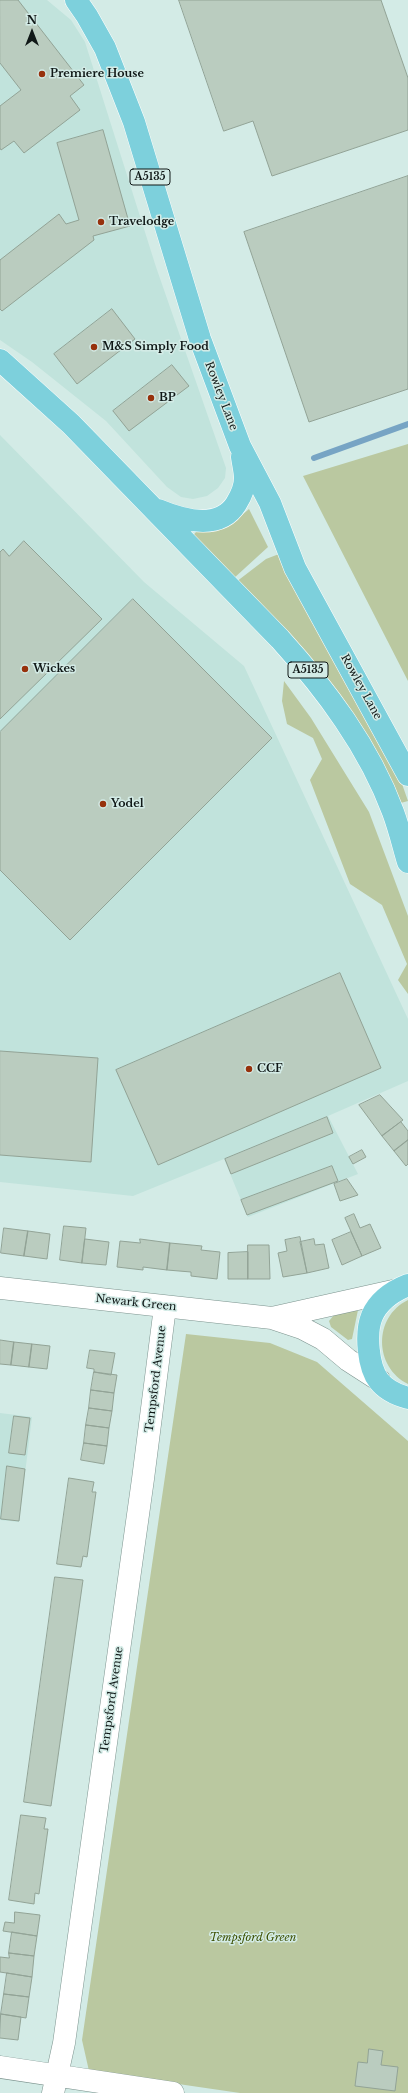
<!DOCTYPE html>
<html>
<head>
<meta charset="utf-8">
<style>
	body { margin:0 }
	#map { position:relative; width:408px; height:2093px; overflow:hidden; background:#d3ebe6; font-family:"Libre Baskerville",serif }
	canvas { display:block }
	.north { position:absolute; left:12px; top:12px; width:40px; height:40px; -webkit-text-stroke:3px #d3ebe6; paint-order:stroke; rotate:0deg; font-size:11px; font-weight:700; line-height:16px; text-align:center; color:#101817 }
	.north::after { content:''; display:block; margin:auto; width:14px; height:18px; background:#101817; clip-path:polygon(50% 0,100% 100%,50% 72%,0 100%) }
</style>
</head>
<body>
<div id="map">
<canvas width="408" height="2093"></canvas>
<div class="north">N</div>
</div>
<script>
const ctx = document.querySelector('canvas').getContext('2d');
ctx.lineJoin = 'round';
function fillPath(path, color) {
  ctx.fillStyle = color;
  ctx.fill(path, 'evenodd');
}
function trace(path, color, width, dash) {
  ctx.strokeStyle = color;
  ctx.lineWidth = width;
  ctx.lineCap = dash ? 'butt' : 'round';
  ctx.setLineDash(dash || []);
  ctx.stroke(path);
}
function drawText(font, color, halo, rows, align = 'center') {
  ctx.font = font + ' "Libre Baskerville",serif';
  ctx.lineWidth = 3;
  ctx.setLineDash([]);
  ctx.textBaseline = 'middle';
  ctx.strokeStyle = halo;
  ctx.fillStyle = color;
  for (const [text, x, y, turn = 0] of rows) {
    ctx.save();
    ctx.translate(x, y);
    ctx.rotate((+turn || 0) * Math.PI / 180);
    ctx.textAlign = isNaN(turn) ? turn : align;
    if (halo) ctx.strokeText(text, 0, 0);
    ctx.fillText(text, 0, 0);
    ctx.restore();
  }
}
fillPath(new Path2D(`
	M 0,0 L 47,0 L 71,20 L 85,42 L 156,267 L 226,468 L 225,478 L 218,488 L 207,496 L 193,499 L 181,497 L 167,487 L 106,421 L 32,362 L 0,340 Z
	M 0,435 L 144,582 L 244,666 L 408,1019 L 408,1081 L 328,1116 L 358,1174 L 248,1217 L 224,1159 L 133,1196 L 0,1182 Z
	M 0,1413 L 32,1417 L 19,1522 L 0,1520 Z`), '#c1e3dc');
fillPath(new Path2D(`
	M 408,444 L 408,681 L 303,476 Z
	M 249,509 L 268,547 L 233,579 L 192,537 L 196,532 C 220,531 232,524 249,509 Z
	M 279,554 L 401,781 L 408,801 L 397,804 L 236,582 L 266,559 Z
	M 284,681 L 311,718 L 369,812 L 408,916 L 408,994 L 398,980 L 407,964 L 382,905 L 350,884 L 310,780 L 322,759 L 313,738 L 287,724 L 282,701 Z
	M 408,1300 L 408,1384 C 374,1367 373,1317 408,1300 Z
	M 358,1310 L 352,1339 L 348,1340 L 331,1327 L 329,1321 L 334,1315 Z
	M 186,1334 L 270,1343 L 317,1362 L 408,1441 L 408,2093 L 240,2093 L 89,2071 L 82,2040 Z`), '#bac8a0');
trace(new Path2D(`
	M 314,458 L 408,424`), '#77a4c4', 6);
const building = new Path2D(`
	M 0,0 L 18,0 L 84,85 L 70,96 L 80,110 L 24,153 L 14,141 L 1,150 L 0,148 L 0,106 L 21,90 L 0,63 Z
	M 179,0 L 381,0 L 408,78 L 408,130 L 272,176 L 253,121 L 224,131 Z
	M 103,130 L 130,226 L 93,236 L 94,240 L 2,311 L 0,309 L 0,260 L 59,214 L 66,224 L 79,220 L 57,143 Z
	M 408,176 L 408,389 L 309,422 L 244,232 Z
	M 112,309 L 135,339 L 77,384 L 54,354 Z
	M 172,365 L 189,386 L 129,431 L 113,411 Z
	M 24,541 L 102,619 L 0,719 L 0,552 L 3,549 L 9,556 Z
	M 133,599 L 272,738 L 70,940 L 0,870 L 0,732 Z
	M 340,973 L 381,1068 L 158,1165 L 116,1070 Z
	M 0,1051 L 98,1058 L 91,1162 L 0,1155 Z
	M 380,1095 L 403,1120 L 382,1136 L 359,1105 Z
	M 327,1117 L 333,1133 L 231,1174 L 225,1159 Z
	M 401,1122 L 408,1131 L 408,1140 L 394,1151 L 382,1136 Z
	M 408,1140 L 408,1164 L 406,1166 L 394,1151 Z
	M 362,1150 L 366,1157 L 353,1164 L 349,1157 Z
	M 332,1166 L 338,1181 L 247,1215 L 241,1200 Z
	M 347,1179 L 358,1195 L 340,1201 L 334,1184 Z
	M 354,1214 L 360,1228 L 370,1224 L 381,1248 L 362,1256 L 345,1218 Z
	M 64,1226 L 86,1228 L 82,1263 L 60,1260 Z
	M 4,1228 L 28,1231 L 24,1256 L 1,1253 Z
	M 28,1231 L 50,1234 L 47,1259 L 24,1256 Z
	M 351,1232 L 362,1256 L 342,1265 L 332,1240 Z
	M 300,1237 L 307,1273 L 283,1277 L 278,1253 L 287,1251 L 285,1240 Z
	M 85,1239 L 109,1242 L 106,1265 L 82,1263 Z
	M 140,1239 L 170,1243 L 167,1270 L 143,1267 L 143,1270 L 117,1267 L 120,1241 L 140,1243 Z
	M 314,1239 L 315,1245 L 324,1244 L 329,1268 L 307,1273 L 300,1242 Z
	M 170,1243 L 202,1246 L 201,1250 L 220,1252 L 217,1279 L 191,1276 L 191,1272 L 167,1270 Z
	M 248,1245 L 269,1245 L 270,1279 L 248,1279 Z
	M 248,1252 L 248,1279 L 228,1279 L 228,1253 Z
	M 0,1340 L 14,1342 L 11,1365 L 0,1364 Z
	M 14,1342 L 32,1344 L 29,1367 L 11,1365 Z
	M 32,1344 L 50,1346 L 47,1369 L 29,1367 Z
	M 90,1350 L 115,1353 L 111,1375 L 94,1372 L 94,1369 L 87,1368 Z
	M 94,1372 L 117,1375 L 114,1393 L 91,1390 Z
	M 91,1390 L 114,1393 L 112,1411 L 89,1408 Z
	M 89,1408 L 112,1411 L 109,1428 L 86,1425 Z
	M 14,1416 L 30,1418 L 25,1455 L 9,1453 Z
	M 86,1425 L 109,1428 L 107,1446 L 84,1443 Z
	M 84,1443 L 107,1446 L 104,1464 L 81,1460 Z
	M 7,1466 L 25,1469 L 19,1521 L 1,1519 Z
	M 69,1478 L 94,1482 L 92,1492 L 96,1492 L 87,1557 L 83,1556 L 81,1567 L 57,1564 Z
	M 55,1577 L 83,1580 L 51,1806 L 24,1802 Z
	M 21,1815 L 46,1818 L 44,1829 L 48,1829 L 39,1894 L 35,1893 L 34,1904 L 9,1900 Z
	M 15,1912 L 40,1915 L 37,1936 L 3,1931 L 5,1922 L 14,1923 Z
	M 12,1932 L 37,1936 L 34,1956 L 9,1953 Z
	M 9,1953 L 34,1956 L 32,1977 L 0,1972 L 0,1957 L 9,1958 Z
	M 7,1973 L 32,1977 L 29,1997 L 4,1994 Z
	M 4,1994 L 29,1997 L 26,2018 L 1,2014 Z
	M 1,2014 L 21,2017 L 18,2040 L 0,2038 Z
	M 369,2049 L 383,2051 L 381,2065 L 398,2067 L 395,2091 L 355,2086 L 358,2062 L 367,2063 Z`);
fillPath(building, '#baccbf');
trace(building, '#92a396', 1);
const minor = new Path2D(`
	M 0,1288 L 272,1318 L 302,1328 L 323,1339 L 348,1360 L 379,1380
	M 272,1318 L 393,1291
	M 0,2067 L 173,2093
	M 53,2093 L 64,2043 L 143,1479 L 165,1307`);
const major = new Path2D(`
	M 76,0 L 87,16 L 105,48 L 134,122 L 200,339 L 240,446 L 270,503 L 295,568 L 408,775
	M 0,360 L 71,424 L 280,639 C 326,690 369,747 393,812 C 399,828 403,845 408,862
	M 158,510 C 182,520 219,531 236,504 C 241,496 245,488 245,478 C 245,472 243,464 242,457
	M 408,1285 C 393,1291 379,1300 372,1316 C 365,1333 368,1367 379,1381 C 386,1390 397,1395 408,1398`);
trace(minor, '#7c938e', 23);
trace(major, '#fff', 23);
trace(minor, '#fff', 22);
trace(major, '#7dd0dc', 22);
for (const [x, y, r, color] of [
	[42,74,4,"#97310c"],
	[101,222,4,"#97310c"],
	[94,347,4,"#97310c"],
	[151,398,4,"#97310c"],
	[25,669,4,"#97310c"],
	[103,804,4,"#97310c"],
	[249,1069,4,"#97310c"]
]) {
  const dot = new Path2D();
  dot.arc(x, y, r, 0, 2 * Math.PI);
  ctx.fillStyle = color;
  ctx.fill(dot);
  trace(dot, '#d3ebe6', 1.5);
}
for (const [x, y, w] of [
	[150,177,40],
	[308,670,40]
]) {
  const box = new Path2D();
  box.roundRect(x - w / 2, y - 8, w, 16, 3);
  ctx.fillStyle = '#d3ebe6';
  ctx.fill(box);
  trace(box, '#101817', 1);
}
drawText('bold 10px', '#101817', null, [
	["A5135",150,177],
	["A5135",308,670]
]);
drawText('bold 11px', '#101817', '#d3ebe6', [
	["Premiere House",50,74],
	["Travelodge",109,222],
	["M&S Simply Food",102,347],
	["BP",159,398],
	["Wickes",33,669],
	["Yodel",111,804],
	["CCF",257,1069]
], 'left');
drawText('11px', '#101817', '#d3ebe6', [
	["Rowley Lane",221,396,69],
	["Rowley Lane",361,687,61],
	["Newark Green",136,1303,6],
	["Tempsford Avenue",156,1379,-83],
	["Tempsford Avenue",112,1700,-82]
]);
drawText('italic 11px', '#3c4f01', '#d3ebe6', [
	["Tempsford Green",253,1938]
]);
</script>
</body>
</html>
